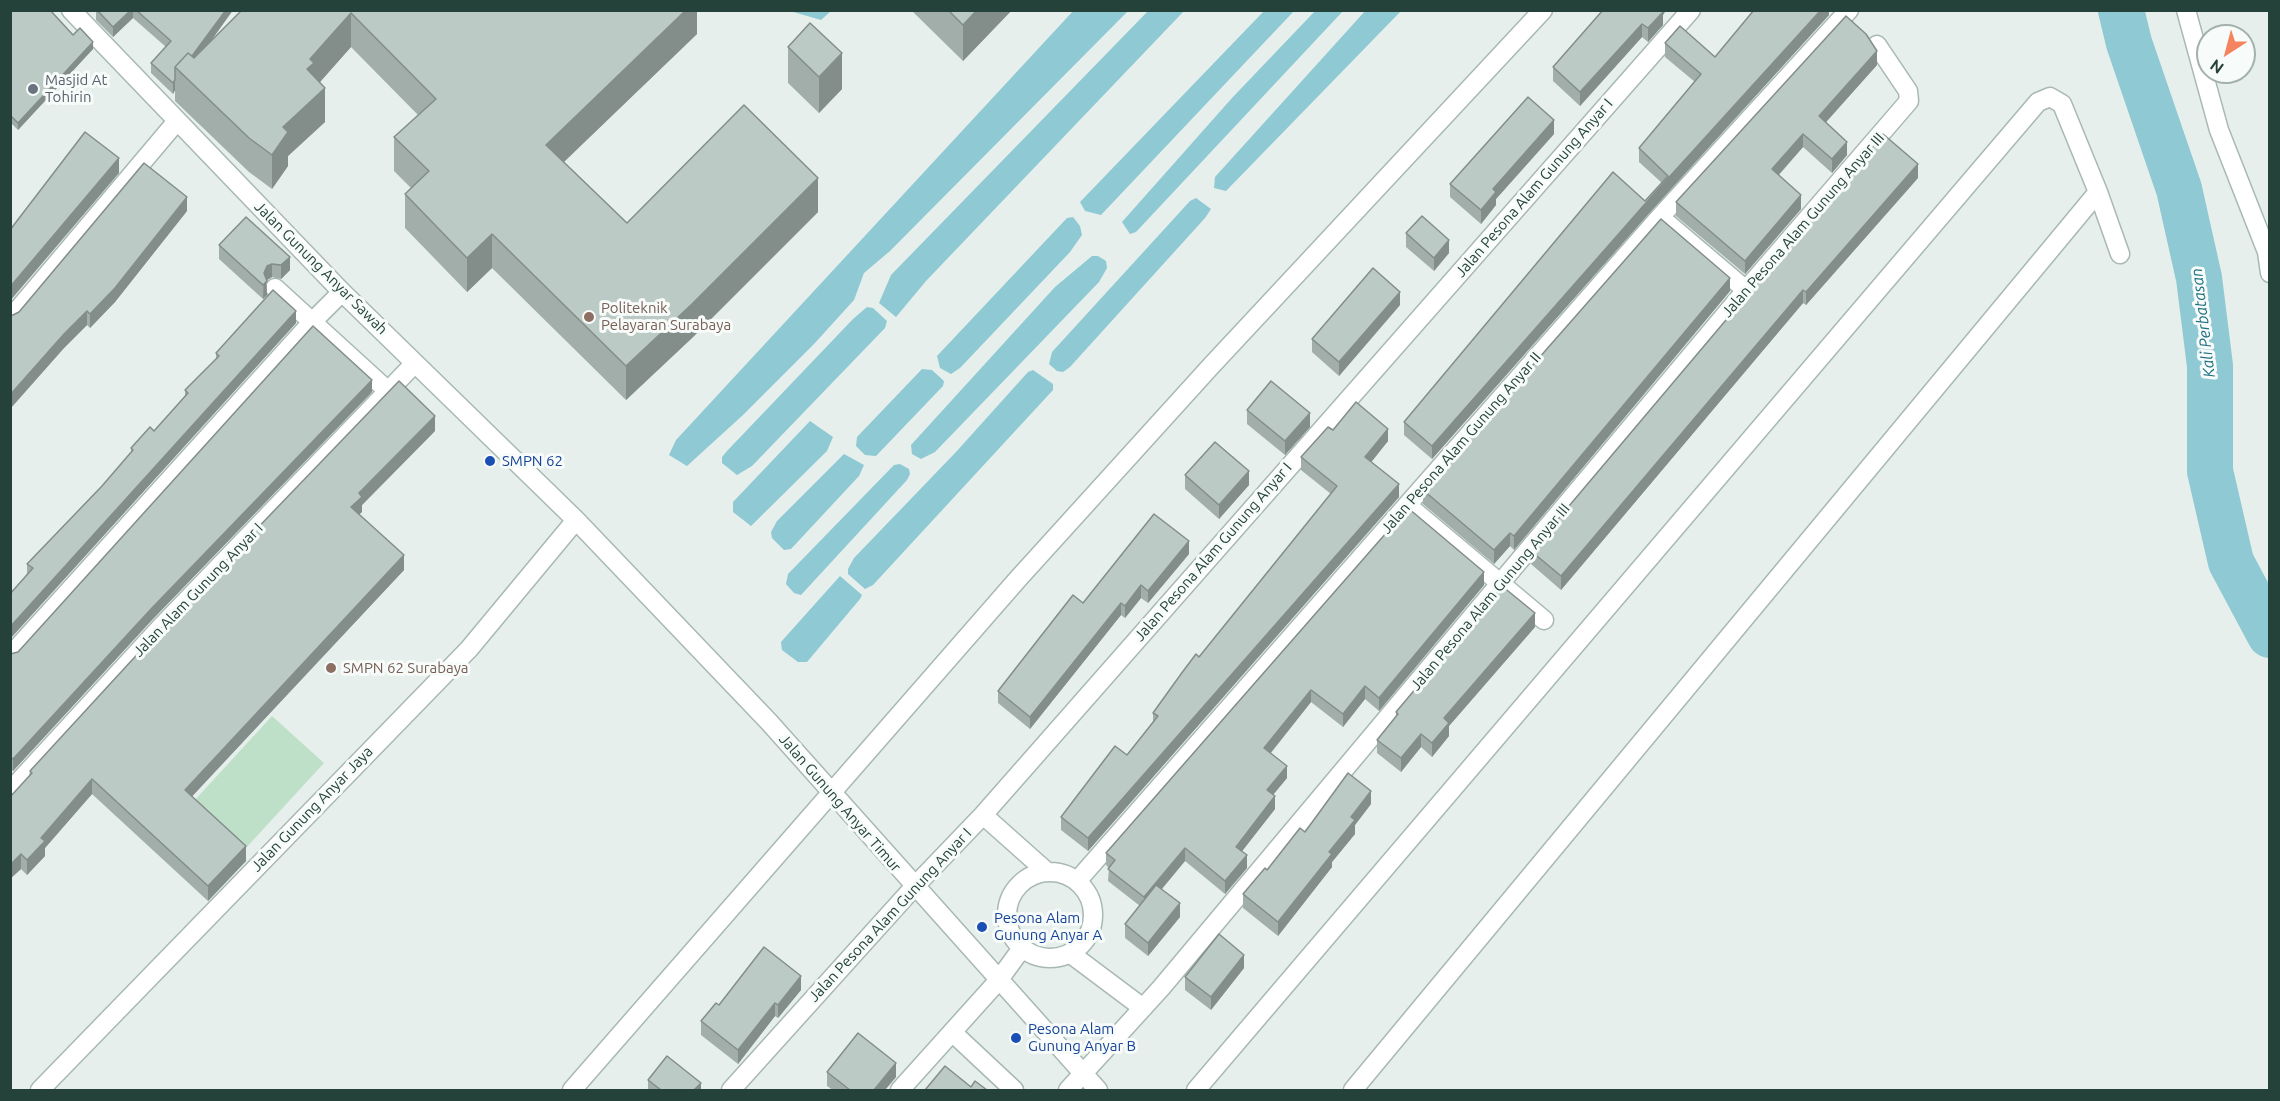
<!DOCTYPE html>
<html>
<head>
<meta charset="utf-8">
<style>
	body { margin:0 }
	#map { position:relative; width:2280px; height:1101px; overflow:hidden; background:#e6efeb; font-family:Ubuntu,sans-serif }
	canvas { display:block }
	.frame { position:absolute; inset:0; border:12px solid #24423a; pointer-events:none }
	.north { position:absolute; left:2196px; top:24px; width:60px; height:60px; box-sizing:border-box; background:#f7fbf9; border:2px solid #a3b1ad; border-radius:50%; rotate:216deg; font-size:16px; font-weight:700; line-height:24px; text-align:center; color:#24423a }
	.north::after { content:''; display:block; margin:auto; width:21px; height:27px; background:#f4845f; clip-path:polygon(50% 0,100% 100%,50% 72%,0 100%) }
</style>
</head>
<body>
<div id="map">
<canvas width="2280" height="1101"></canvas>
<div class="frame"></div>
<div class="north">N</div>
</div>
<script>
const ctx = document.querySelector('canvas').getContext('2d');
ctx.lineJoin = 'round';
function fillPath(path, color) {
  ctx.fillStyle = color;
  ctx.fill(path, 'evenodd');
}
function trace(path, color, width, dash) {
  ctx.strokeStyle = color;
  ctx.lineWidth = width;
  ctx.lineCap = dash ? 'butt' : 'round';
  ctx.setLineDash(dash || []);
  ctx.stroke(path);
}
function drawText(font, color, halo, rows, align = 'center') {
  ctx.font = font + ' Ubuntu,sans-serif';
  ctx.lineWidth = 6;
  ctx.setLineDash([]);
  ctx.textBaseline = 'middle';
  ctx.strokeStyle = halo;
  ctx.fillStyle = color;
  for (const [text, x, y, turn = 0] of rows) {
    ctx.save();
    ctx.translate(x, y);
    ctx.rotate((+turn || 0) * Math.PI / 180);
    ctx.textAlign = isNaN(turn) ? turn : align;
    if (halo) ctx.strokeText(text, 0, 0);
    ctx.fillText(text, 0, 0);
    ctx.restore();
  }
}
fillPath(new Path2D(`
	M 272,716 L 324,763 L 245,849 L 193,802 Z`), '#bfe0c8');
fillPath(new Path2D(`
	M 1074,10 L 1128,11 L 890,251 L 864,273 L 854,300 L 814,344 L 743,415 L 687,466 L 669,455 L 676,440 Z
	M 1149,10 L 1184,11 L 926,281 L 896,317 L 879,303 L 891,275 Z
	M 1316,10 L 1343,11 L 1136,232 L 1130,234 L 1122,222 L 1232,98 Z
	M 1366,10 L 1401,11 L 1226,191 L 1214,188 L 1215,177 Z
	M 790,11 L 831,10 L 831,11 L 821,20 Z
	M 1264,11 L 1294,11 L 1101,215 L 1085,211 L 1080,202 Z
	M 1196,198 L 1211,209 L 1205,218 L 1070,367 L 1063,372 L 1057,371 L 1049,364 L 1052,352 L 1190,201 Z
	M 1073,217 L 1080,226 L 1082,235 L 1070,252 L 960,368 L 951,374 L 940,368 L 937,356 L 1067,218 Z
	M 1092,256 L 1098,256 L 1106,261 L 1107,268 L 1099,282 L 935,452 L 921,459 L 912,454 L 911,445 L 1055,287 Z
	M 867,307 L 873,308 L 887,321 L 885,328 L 752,466 L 737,475 L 722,463 L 722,457 L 727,451 L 853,319 Z
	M 922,369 L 932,370 L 944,381 L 943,386 L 876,456 L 865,455 L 856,446 L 857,437 Z
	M 1033,370 L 1053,384 L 1053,390 L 873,585 L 865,589 L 848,574 L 848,569 L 854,558 L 956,452 L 1028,372 Z
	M 810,421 L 833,437 L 827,451 L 751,526 L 733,512 L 733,502 Z
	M 844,454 L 864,465 L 859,476 L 791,549 L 784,550 L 772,538 L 771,532 L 777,521 Z
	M 900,464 L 909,469 L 910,474 L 907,480 L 801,595 L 794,593 L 786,584 L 788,574 L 894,465 Z
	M 840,576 L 862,595 L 860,599 L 807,662 L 798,662 L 782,650 L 781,642 Z`), '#8ec9d4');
trace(new Path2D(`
	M 2121,10 L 2129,43 L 2179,189 L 2199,278 L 2210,366 L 2210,471 L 2231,562 L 2270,635`), '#8ec9d4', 46);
const minor = new Path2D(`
	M 71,10 L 342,292 L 576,520 L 769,722 L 1098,1090
	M 2186,10 L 2219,130 L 2267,252 L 2270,273
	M 2098,192 L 2120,254
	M 1660,217 L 1746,290
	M 275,288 L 388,391
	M 10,319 L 177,121
	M 1407,505 L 1544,620
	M 10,656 L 313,321 L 342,292
	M 10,791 L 159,629 L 415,363
	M 983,815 L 1046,871
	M1007 915a43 43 0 1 1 86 0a43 43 0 1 1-86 0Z
	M 1078,880 L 1660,217 L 1849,10
	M 1071,954 L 1143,1008
	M 952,1032 L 1014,1090
	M 40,1090 L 469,649 L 576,520
	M 572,1090 L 1017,580 L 1211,366 L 1543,10
	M 731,1090 L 914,887 L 983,815 L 1691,10
	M 900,1090 L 998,981 L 1022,948
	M 1068,1090 L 1161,988 L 1746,290 L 1909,101 L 1908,91 L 1877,45
	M 1196,1090 L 2038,102 L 2050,97 L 2062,104 L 2098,192 L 1353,1090`);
trace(minor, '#a8b8b2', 21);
trace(minor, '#fff', 18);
fillPath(new Path2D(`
	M 10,10 L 73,35 L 93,49 L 18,130 L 10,122 Z
	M 96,10 L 233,10 L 211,41 L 242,10 L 697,10 L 697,34 L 564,162 L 627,223 L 818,212 L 692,338 L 626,400 L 492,268 L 467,292 L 405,228 L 405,194 L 411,188 L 394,171 L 394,137 L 418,115 L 351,47 L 319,82 L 325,122 L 288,156 L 288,166 L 272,189 L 249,172 L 175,101 L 175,90 L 173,94 L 151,73 L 151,63 L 166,47 L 133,18 L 113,37 L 96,20 Z
	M 911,10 L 1012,10 L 963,61 Z
	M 1603,10 L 1666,10 L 1663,15 L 1663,25 L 1648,42 L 1642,37 L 1580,106 L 1553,81 L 1553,67 Z
	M 1829,10 L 1829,15 L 1652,210 L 1432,459 L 1404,435 L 1404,422 L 1645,201 L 1662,183 L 1639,162 L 1639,148 L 1695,82 L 1665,57 L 1665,43 L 1715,57 Z
	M 788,47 L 842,89 L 819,113 L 788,83 Z
	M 1877,65 L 1826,122 L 1847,155 L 1832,173 L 1803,147 L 1779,175 L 1801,209 L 1745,274 L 1676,216 L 1676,202 Z
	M 1554,134 L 1496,199 L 1496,205 L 1481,224 L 1450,197 L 1450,184 Z
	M 1918,178 L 1806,305 L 1803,303 L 1561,590 L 1531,564 L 1531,551 Z
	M 187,211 L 115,302 L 90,328 L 87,325 L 64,348 L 10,409 L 10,315 L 13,315 Z
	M 246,217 L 290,270 L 281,279 L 272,277 L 267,280 L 267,295 L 263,299 L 219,259 L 219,245 Z
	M 1406,233 L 1449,253 L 1434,271 L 1406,247 Z
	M 1730,291 L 1514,550 L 1510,546 L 1494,564 L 1423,504 L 1423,490 Z
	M 1400,305 L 1339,376 L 1312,352 L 1312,339 Z
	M 296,323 L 10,639 L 10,594 L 27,574 L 27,564 L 102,486 L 131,453 L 131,448 L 154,431 L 185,397 L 185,390 L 216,359 L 216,353 Z
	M 372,392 L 151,621 L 13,771 L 10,769 L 10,654 L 18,652 Z
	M 1247,410 L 1310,427 L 1285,455 L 1247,424 Z
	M 1333,430 L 1388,441 L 1371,462 L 1399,497 L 1088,851 L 1061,830 L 1061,817 L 1127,755 L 1153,722 L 1153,713 L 1331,494 L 1301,470 L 1301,457 Z
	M 435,431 L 362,505 L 362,512 L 359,514 L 404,570 L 192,796 L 246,861 L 208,901 L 92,794 L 45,848 L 45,856 L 27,875 L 21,869 L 10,879 L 30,771 Z
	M 1185,475 L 1249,485 L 1219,519 L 1185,489 Z
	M 1408,508 L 1484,585 L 1379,711 L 1365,699 L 1343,727 L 1311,702 L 1271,753 L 1287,778 L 1273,795 L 1275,809 L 1242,851 L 1247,868 L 1225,894 L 1185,861 L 1162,889 L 1180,917 L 1148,956 L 1125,938 L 1125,924 L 1140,906 L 1108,881 L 1109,868 L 1106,865 L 1106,853 Z
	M 1189,554 L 1148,603 L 1141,598 L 1125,618 L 1121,615 L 1030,729 L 998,703 L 998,691 L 1083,603 Z
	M 1535,627 L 1449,726 L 1449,736 L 1432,757 L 1421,747 L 1401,772 L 1377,753 L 1377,740 L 1396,716 L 1396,712 Z
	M 1371,804 L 1355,825 L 1355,834 L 1332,862 L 1332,867 L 1278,936 L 1243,908 L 1243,894 L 1305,832 Z
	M 1244,968 L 1211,1010 L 1185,990 L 1185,977 Z
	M 801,990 L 778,1018 L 775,1016 L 738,1064 L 701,1035 L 701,1021 L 719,1005 Z
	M 827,1072 L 896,1077 L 885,1090 L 833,1090 L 827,1086 Z
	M 648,1080 L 701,1090 L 648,1090 Z`), '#a1aea9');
fillPath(new Path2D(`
	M 131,10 L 133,10 L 133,18 L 113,37 L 113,27 Z
	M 226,10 L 233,10 L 185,77 L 180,73 Z
	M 686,10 L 697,10 L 697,34 L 546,179 L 546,145 Z
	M 977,10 L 1012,10 L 963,61 L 963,25 Z
	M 1657,10 L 1666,10 L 1663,15 L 1663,25 L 1648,42 L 1648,28 Z
	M 1821,10 L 1829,10 L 1829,15 L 1652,210 L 1432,459 L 1432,446 L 1652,196 Z
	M 351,13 L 351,47 L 314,89 L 307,69 L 310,59 Z
	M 1642,24 L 1642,37 L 1580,106 L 1580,92 Z
	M 93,42 L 93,49 L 18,130 L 18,123 Z
	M 1877,51 L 1877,65 L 1819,130 L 1819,116 Z
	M 842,53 L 842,89 L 819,113 L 819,77 Z
	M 175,80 L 175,90 L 173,94 L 173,83 Z
	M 325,88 L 325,122 L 288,156 L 288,166 L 272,189 L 272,155 L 283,127 Z
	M 1554,120 L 1554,134 L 1496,199 L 1496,205 L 1481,224 L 1481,210 L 1493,189 Z
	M 1803,134 L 1803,147 L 1772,182 L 1772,169 Z
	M 1847,142 L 1847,155 L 1832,173 L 1832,159 Z
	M 119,158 L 119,173 L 10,301 L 10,287 Z
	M 1918,164 L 1918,178 L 1806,305 L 1806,292 Z
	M 818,178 L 818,212 L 692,338 L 626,400 L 626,366 Z
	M 1801,195 L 1801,209 L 1745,274 L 1745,261 Z
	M 187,197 L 187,211 L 115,302 L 90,328 L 90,314 Z
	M 492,234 L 492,268 L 467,292 L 467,258 Z
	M 1449,240 L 1449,253 L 1434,271 L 1434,258 Z
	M 290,257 L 290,270 L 281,279 L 281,265 Z
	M 272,264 L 272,277 L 267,280 L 266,282 L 267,295 L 263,299 L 264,273 L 267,266 Z
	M 1730,278 L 1730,291 L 1514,550 L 1514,536 Z
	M 1803,290 L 1803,303 L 1561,590 L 1561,576 Z
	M 1400,292 L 1400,305 L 1339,376 L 1339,362 Z
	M 87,311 L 87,325 L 64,348 L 10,409 L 10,395 L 64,334 Z
	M 296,311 L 296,323 L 10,639 L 10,627 Z
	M 372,380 L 372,392 L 151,621 L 13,771 L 13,759 L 151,609 Z
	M 1310,413 L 1310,427 L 1285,455 L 1285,441 Z
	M 435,416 L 435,431 L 362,505 L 362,512 L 351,522 L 351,507 L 359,493 Z
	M 1388,429 L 1388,441 L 1365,470 L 1365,457 Z
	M 1249,471 L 1249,485 L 1219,519 L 1219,505 Z
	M 1399,484 L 1399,497 L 1088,851 L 1088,838 Z
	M 1510,533 L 1510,546 L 1494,564 L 1494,550 Z
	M 1189,541 L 1189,554 L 1148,603 L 1148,591 Z
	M 404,555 L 404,570 L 185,804 L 185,790 Z
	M 1484,572 L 1484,585 L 1379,711 L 1379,698 Z
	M 1141,585 L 1141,598 L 1125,618 L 1125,606 Z
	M 1121,603 L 1121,615 L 1030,729 L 1030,717 Z
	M 1535,613 L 1535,627 L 1449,726 L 1449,736 L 1432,757 L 1432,743 L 1444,718 Z
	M 1365,686 L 1365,699 L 1343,727 L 1343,714 Z
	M 1311,690 L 1311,702 L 1264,761 L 1264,748 Z
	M 1421,734 L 1421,747 L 1401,772 L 1401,758 Z
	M 1287,766 L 1287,778 L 1267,802 L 1267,790 Z
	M 92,779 L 92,794 L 45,848 L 45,856 L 27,875 L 27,860 L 41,838 Z
	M 1371,791 L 1371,804 L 1355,825 L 1355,834 L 1332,862 L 1332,867 L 1278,936 L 1278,922 L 1329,852 L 1351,817 Z
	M 1275,796 L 1275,809 L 1236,859 L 1236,847 Z
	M 246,846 L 246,861 L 208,901 L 208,886 Z
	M 1185,848 L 1185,861 L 1144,910 L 1144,897 Z
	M 21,854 L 21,869 L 10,879 L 10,865 Z
	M 1247,855 L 1247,868 L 1225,894 L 1225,881 Z
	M 1180,903 L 1180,917 L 1148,956 L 1148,943 Z
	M 1244,955 L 1244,968 L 1211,1010 L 1211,997 Z
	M 801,976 L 801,990 L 778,1018 L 778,1005 Z
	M 775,1003 L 775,1016 L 738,1064 L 738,1050 Z
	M 896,1063 L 896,1077 L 885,1090 L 874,1090 Z
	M 701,1083 L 701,1090 L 694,1090 Z`), '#838d89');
const building = new Path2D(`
	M 10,10 L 50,10 L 73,35 L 80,28 L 93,42 L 18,123 L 10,115 Z
	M 97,10 L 131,10 L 113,27 Z
	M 136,10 L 226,10 L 192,56 L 188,53 L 175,67 L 175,80 L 173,83 L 151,63 L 171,41 Z
	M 242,10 L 686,10 L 546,145 L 627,223 L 744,105 L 818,178 L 692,304 L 626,366 L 492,234 L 467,258 L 405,194 L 429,171 L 394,137 L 436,99 L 351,13 L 310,59 L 314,63 L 307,69 L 325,88 L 283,127 L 288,132 L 272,155 L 249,138 L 175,67 L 188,53 L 194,58 Z
	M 948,10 L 977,10 L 963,25 Z
	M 1603,10 L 1661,10 L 1663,12 L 1648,28 L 1642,24 L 1580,92 L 1553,67 Z
	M 1754,10 L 1821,10 L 1652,196 L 1432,446 L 1404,422 L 1613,172 L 1645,201 L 1668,176 L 1639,148 L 1701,74 L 1665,43 L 1680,26 L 1715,57 Z
	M 1846,16 L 1866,34 L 1877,51 L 1819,116 L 1847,142 L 1832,159 L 1803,134 L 1772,169 L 1801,195 L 1745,261 L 1676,202 Z
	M 810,23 L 842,53 L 819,77 L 788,47 Z
	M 1528,97 L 1554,120 L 1493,189 L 1496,192 L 1481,210 L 1450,184 Z
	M 85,132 L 119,158 L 10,287 L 10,230 Z
	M 1883,134 L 1918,164 L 1806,292 L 1803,290 L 1561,576 L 1531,551 Z
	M 144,163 L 187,197 L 115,288 L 90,314 L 87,311 L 64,334 L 10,395 L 10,315 L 13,315 L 19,312 Z
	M 1422,216 L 1449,240 L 1434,258 L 1406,233 Z
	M 246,217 L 290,257 L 281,265 L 272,264 L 267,266 L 264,273 L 267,281 L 263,285 L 219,245 Z
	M 1661,219 L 1730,278 L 1514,536 L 1510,533 L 1494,550 L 1423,490 Z
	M 1373,268 L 1400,292 L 1339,362 L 1312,339 Z
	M 273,290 L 296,311 L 10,627 L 10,594 L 33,568 L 27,564 L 102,486 L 133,450 L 131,448 L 150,427 L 154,431 L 188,393 L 185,390 L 219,356 L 216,353 Z
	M 313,326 L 372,380 L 151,609 L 13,759 L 10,757 L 10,654 L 18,652 Z
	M 399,381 L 435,416 L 359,493 L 362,497 L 351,507 L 404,555 L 185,790 L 246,846 L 208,886 L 92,779 L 41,838 L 45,841 L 27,860 L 21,854 L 10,865 L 10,797 L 32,773 L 30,771 L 167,622 Z
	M 1271,381 L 1310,413 L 1285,441 L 1247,410 Z
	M 1356,402 L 1388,429 L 1365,457 L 1399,484 L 1088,838 L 1061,817 L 1115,746 L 1127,755 L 1158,716 L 1153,713 L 1181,674 L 1196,654 L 1199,657 L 1337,486 L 1301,457 L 1328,427 L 1333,430 Z
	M 1215,442 L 1249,471 L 1219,505 L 1185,475 Z
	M 1408,508 L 1484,572 L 1379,698 L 1365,686 L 1343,714 L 1311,690 L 1264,748 L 1287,766 L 1267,790 L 1275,796 L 1236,847 L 1247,855 L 1225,881 L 1185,848 L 1144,897 L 1108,869 L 1115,860 L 1106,853 Z
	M 1154,514 L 1189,541 L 1148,591 L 1141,585 L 1125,606 L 1121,603 L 1030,717 L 998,691 L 1073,595 L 1083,603 Z
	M 1502,586 L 1535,613 L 1444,718 L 1449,723 L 1432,743 L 1421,734 L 1401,758 L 1377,740 L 1398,714 L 1396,712 Z
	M 1348,773 L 1371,791 L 1351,817 L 1355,820 L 1329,852 L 1332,854 L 1278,922 L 1243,894 L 1265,868 L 1267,870 L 1300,828 L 1305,832 Z
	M 1156,885 L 1180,903 L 1148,943 L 1125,924 Z
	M 1219,934 L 1244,955 L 1211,997 L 1185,977 Z
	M 764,947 L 801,976 L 778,1005 L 775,1003 L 738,1050 L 701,1021 L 716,1003 L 719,1005 Z
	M 858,1033 L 896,1063 L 874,1090 L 850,1090 L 827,1072 Z
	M 667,1056 L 701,1083 L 694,1090 L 661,1090 L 648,1080 Z
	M 945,1066 L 971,1087 L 975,1081 L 987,1090 L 925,1090 Z`);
fillPath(building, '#bbcac4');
trace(building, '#838d89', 1.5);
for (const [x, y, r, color] of [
	[33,89,6,"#6b7280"],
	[589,317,6,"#8d6e63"],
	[490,461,6,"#1a4fb4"],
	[331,668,6,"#8d6e63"],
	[982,927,6,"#1a4fb4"],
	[1016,1038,6,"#1a4fb4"]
]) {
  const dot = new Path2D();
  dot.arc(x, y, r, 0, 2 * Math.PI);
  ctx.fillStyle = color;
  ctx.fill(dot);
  trace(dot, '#f7fbf9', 2);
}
drawText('15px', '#5b616d', '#f7fbf9', [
	["Masjid At",45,80],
	["Tohirin",45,97]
], 'left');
drawText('15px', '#24423a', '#f7fbf9', [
	["Jalan Pesona Alam Gunung Anyar I",1534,188,-49],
	["Jalan Pesona Alam Gunung Anyar III",1803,225,-49],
	["Jalan Gunung Anyar Sawah",321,268,45],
	["Jalan Pesona Alam Gunung Anyar II",1461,443,-49],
	["Jalan Pesona Alam Gunung Anyar I",1213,552,-49],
	["Jalan Alam Gunung Anyar I",198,590,-46],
	["Jalan Pesona Alam Gunung Anyar III",1490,597,-50],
	["Jalan Gunung Anyar Timur",840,803,49],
	["Jalan Gunung Anyar Jaya",312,809,-46],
	["Jalan Pesona Alam Gunung Anyar I",890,915,-47]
]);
drawText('15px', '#785e54', '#f7fbf9', [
	["Politeknik",601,308],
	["Pelayaran Surabaya",601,325],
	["SMPN 62 Surabaya",343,668]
], 'left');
drawText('15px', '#164399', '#f7fbf9', [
	["SMPN 62",502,461],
	["Pesona Alam",994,918],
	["Gunung Anyar A",994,935],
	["Pesona Alam",1028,1029],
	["Gunung Anyar B",1028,1046]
], 'left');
drawText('italic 16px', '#1c6f80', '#f7fbf9', [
	["Kali Perbatasan",2203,323,-97]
]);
</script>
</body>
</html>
